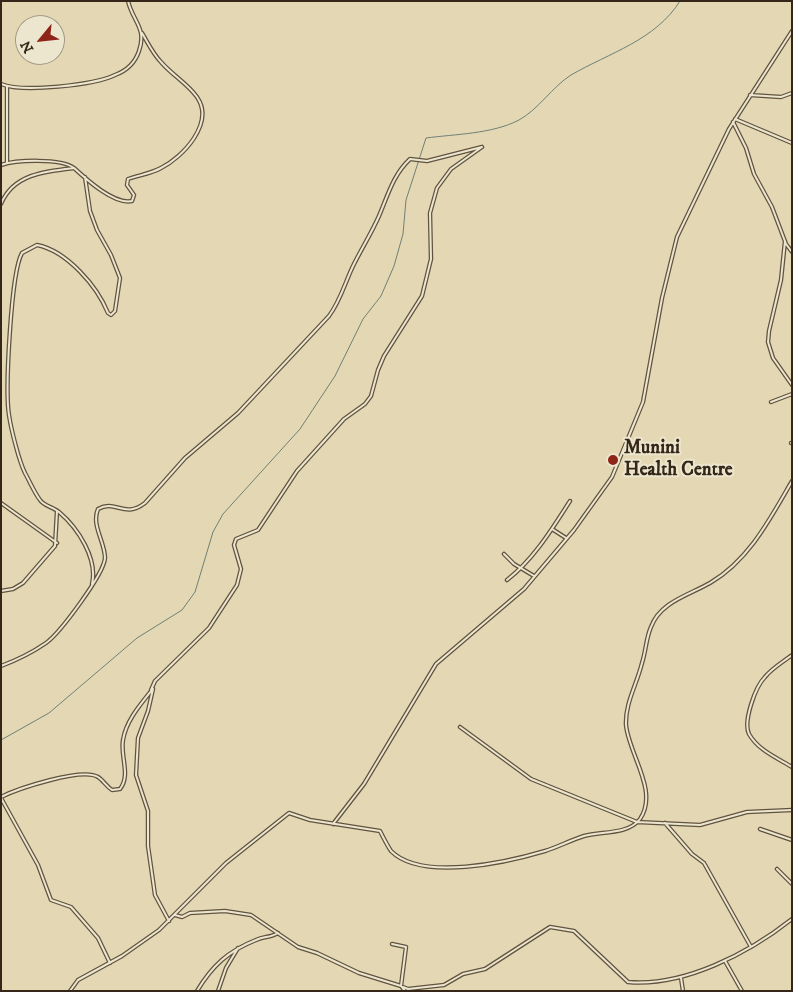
<!DOCTYPE html>
<html>
<head>
<meta charset="utf-8">
<style>
	body { margin:0 }
	#map { position:relative; width:793px; height:992px; overflow:hidden; background:#e4d8b4; font-family:"IM FELL DW Pica",serif }
	canvas { display:block }
	.frame { position:absolute; inset:0; border:2px solid #342719; pointer-events:none }
	.north { position:absolute; left:15px; top:15px; width:50px; height:50px; box-sizing:border-box; background:#ede6ce; border:1px solid #a39a86; border-radius:50%; rotate:242deg; font-size:14px; font-weight:700; line-height:20px; text-align:center; color:#342719 }
	.north::after { content:''; display:block; margin:auto; width:18px; height:22px; background:#8f2418; clip-path:polygon(50% 0,100% 100%,50% 72%,0 100%) }
</style>
</head>
<body>
<div id="map">
<canvas width="793" height="992"></canvas>
<div class="frame"></div>
<div class="north">N</div>
</div>
<script>
const ctx = document.querySelector('canvas').getContext('2d');
ctx.lineJoin = 'round';
function trace(path, color, width, dash) {
  ctx.strokeStyle = color;
  ctx.lineWidth = width;
  ctx.lineCap = dash ? 'butt' : 'round';
  ctx.setLineDash(dash || []);
  ctx.stroke(path);
}
function drawText(font, color, halo, rows, align = 'center') {
  ctx.font = font + ' "IM FELL DW Pica",serif';
  ctx.lineWidth = 4;
  ctx.setLineDash([]);
  ctx.textBaseline = 'middle';
  ctx.strokeStyle = halo;
  ctx.fillStyle = color;
  for (const [text, x, y, turn = 0] of rows) {
    ctx.save();
    ctx.translate(x, y);
    ctx.rotate((+turn || 0) * Math.PI / 180);
    ctx.textAlign = isNaN(turn) ? turn : align;
    if (halo) ctx.strokeText(text, 0, 0);
    ctx.fillText(text, 0, 0);
    ctx.restore();
  }
}
trace(new Path2D(`
	M 1,740 L 49,713 L 137,638 L 182,610 L 195,592 L 213,532 L 223,514 L 300,429 L 335,376 L 363,319 L 381,296 L 394,266 L 403,234 L 406,200 L 426,138 C 456,134 492,134 519,120 C 539,109 552,87 571,75 C 609,53 656,40 680,1`), '#6f7f75', 1);
const minor = new Path2D(`
	M 1,84 C 23,93 94,85 115,75 C 126,71 135,63 139,51 C 147,28 133,22 128,1
	M 7,87 L 7,163
	M 750,95 L 781,97 L 792,93
	M 735,119 L 792,143
	M 733,122 L 746,148 L 754,174 L 772,207 L 786,244 L 792,252
	M 1,165 C 16,160 61,158 74,168
	M 85,177 L 90,211 L 97,230 L 111,255 L 120,278 L 115,311 L 111,315 L 108,313 C 97,286 67,251 37,245 L 22,253 C 11,272 5,390 9,415 C 11,429 19,461 25,473 C 30,482 34,492 40,500 C 44,506 53,507 59,512 C 78,528 98,559 92,584
	M 1,204 C 13,174 46,171 74,168 C 86,179 114,205 132,201 L 134,195 L 127,185 L 128,179 C 139,175 150,174 161,168 C 183,157 215,123 197,97 C 187,83 172,75 161,62 C 153,54 148,43 142,33
	M 785,241 L 781,280 L 769,331 L 768,342 L 773,358 L 792,385
	M 771,402 L 792,394
	M 791,443 L 792,443
	M 1,503 L 57,543
	M 552,529 L 566,538
	M 504,554 L 514,564 L 534,576
	M 507,580 C 534,559 552,529 570,501
	M 1,591 L 13,589 L 23,583 L 55,546 L 57,511
	M 792,655 C 783,662 772,668 765,677 C 755,687 743,722 749,734 C 758,750 777,758 792,767
	M 1,666 C 17,660 33,652 46,643 C 60,633 104,574 105,558 C 105,542 91,525 98,509 C 116,499 124,519 145,503 L 185,458 L 238,413 L 329,316 C 341,300 345,282 354,264 C 362,248 372,232 379,216 C 388,195 393,175 410,159 L 427,161 L 482,147
	M 460,727 L 531,779 L 637,822 L 700,825 L 747,812 L 792,810
	M 1,797 C 17,789 82,767 98,777 C 103,780 106,786 112,790 L 120,789 C 131,775 120,756 123,740 C 126,721 140,705 152,690
	M 1,798 L 38,865 L 51,900 L 71,907 L 98,938 L 110,963
	M 665,823 L 692,854 L 704,863 L 751,947
	M 333,824 L 364,784 L 436,664 L 524,589 L 574,530 L 612,477 L 643,402 L 662,298 L 677,237 L 729,129 L 792,31
	M 760,829 L 792,840
	M 777,869 L 792,884
	M 175,915 L 182,917 L 190,913 L 225,911 L 251,915 L 298,947 L 317,953 L 359,973 L 401,986 L 405,991
	M 169,921 L 155,895 L 148,846 L 148,811 L 136,775 L 138,738 L 148,711 L 153,689 L 151,690 L 155,681 L 209,628 L 237,585 L 241,569 L 234,545 L 236,539 L 258,530 L 297,471 L 344,419 L 365,404 L 371,396 L 378,370 L 384,356 L 422,296 L 431,259 L 430,213 L 437,188 L 451,169 L 482,147
	M 392,944 L 406,947 L 401,986
	M 725,961 L 742,991
	M 681,978 L 683,991
	M 403,987 L 408,989 L 444,985 L 463,974 L 485,969 L 550,927 L 574,931 L 628,982 C 684,987 749,953 792,919
	M 70,991 L 78,980 L 122,956 L 159,930 L 226,863 L 289,813 L 310,820 L 380,831 C 383,837 387,845 391,851 C 422,882 508,862 545,851 C 558,847 571,840 584,836 C 601,831 628,835 640,819 C 659,791 629,755 626,725 C 625,703 637,684 642,663 C 646,651 646,638 651,627 C 660,602 689,595 710,583 C 749,560 770,519 792,481
	M 197,991 C 212,966 228,951 256,940 C 264,936 270,938 278,933
	M 218,991 L 226,968 L 238,948`);
trace(minor, '#605340', 4.5);
trace(minor, '#ede6ce', 2);
for (const [x, y, r, color] of [
	[613,460,6,"#8f2418"]
]) {
  const dot = new Path2D();
  dot.arc(x, y, r, 0, 2 * Math.PI);
  ctx.fillStyle = color;
  ctx.fill(dot);
  trace(dot, '#ede6ce', 2);
}
drawText('bold 19px', '#342719', '#ede6ce', [
	["Munini",624,449],
	["Health Centre",624,471]
], 'left');
</script>
</body>
</html>
